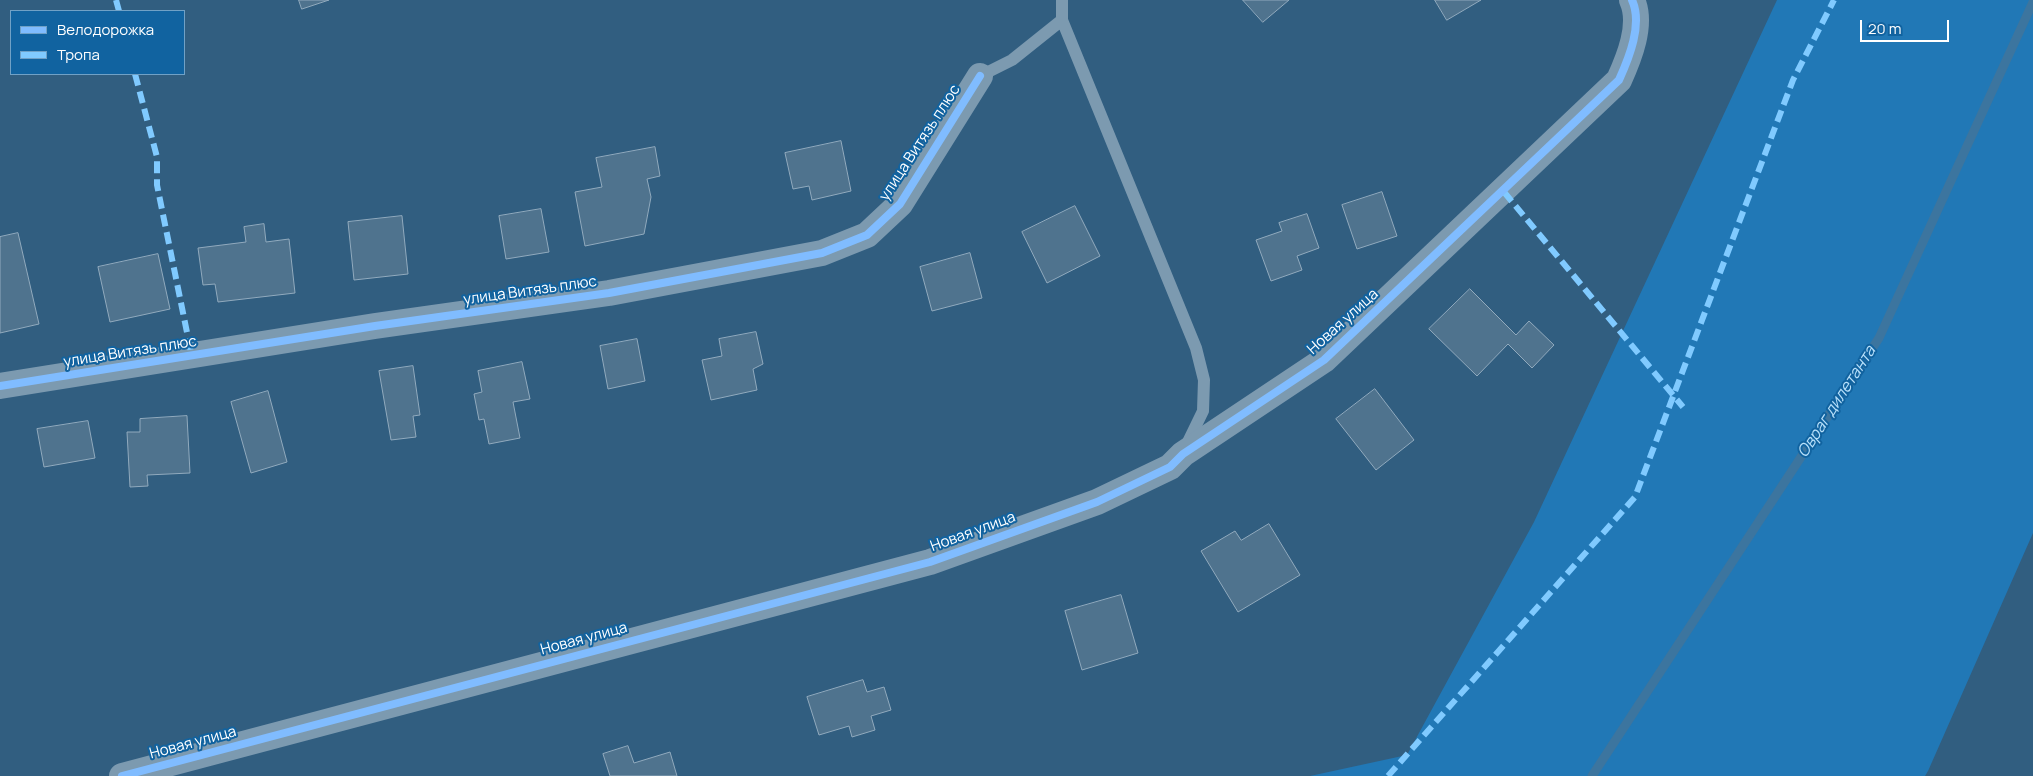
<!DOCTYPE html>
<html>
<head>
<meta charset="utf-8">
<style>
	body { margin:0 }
	#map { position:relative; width:2033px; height:776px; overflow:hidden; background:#315e80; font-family:Manrope,sans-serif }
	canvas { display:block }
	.legend { position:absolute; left:10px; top:10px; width:175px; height:65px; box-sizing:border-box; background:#1163a0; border:1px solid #70a1c6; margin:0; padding:6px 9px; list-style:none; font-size:15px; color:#fff }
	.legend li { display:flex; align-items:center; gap:10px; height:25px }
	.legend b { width:25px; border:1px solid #70a1c6 }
	.scale { position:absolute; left:1860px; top:20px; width:89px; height:22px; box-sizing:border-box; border:2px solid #fff; border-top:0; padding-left:6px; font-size:15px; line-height:18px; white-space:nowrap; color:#fff; -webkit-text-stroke:4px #1163a0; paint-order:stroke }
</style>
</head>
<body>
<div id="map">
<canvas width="2033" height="776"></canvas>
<ul class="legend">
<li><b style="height:6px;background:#80bcff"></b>Велодорожка</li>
<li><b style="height:6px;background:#80caff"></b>Тропа</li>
</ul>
<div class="scale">20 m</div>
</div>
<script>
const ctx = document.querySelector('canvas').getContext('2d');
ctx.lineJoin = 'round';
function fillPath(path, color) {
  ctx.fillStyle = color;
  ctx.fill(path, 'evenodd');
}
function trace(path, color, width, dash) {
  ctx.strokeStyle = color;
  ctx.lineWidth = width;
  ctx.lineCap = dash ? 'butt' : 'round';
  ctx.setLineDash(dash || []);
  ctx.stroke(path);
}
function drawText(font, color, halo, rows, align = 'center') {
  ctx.font = font + ' Manrope,sans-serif';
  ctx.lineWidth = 4;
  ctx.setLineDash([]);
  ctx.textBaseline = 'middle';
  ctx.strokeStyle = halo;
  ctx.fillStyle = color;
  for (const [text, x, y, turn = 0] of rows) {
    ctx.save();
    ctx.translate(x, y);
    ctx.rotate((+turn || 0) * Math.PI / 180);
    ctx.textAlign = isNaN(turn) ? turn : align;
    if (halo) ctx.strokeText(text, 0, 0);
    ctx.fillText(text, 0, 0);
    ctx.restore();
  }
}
fillPath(new Path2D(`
	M 1777,0 L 2033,0 L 2033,533 L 1928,771 L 1925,776 L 1310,776 L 1407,755 L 1534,522 Z`), '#2178b6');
trace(new Path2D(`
	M 1592,776 L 1879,338 L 2033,2`), '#3c759f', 9);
const building = new Path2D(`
	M 299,0 L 329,0 L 302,9 Z
	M 1243,0 L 1289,0 L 1263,22 Z
	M 1435,0 L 1481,0 L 1447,20 Z
	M 841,141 L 851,191 L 812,200 L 809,186 L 793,189 L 785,153 Z
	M 655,147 L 660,176 L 647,179 L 651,197 L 644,234 L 585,246 L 575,192 L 602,187 L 596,158 Z
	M 1382,192 L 1397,236 L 1357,249 L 1342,205 Z
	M 1075,206 L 1100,256 L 1047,283 L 1022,232 Z
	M 541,209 L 549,252 L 506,259 L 499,216 Z
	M 1307,214 L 1319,248 L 1297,256 L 1302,270 L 1271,281 L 1256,240 L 1282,231 L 1279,223 Z
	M 402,216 L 408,274 L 354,280 L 348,222 Z
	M 264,224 L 266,242 L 289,239 L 295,293 L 218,302 L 215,284 L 203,285 L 198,248 L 246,242 L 244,227 Z
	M 18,233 L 39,324 L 0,333 L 0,237 Z
	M 970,253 L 982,298 L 932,311 L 920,267 Z
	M 158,254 L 170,309 L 110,322 L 98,267 Z
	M 1470,289 L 1516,335 L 1529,321 L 1554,345 L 1532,368 L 1508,344 L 1477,376 L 1429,329 Z
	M 756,332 L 763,364 L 753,369 L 757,390 L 711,400 L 702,360 L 722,356 L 719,339 Z
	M 637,339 L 645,381 L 608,389 L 600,346 Z
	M 522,362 L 530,399 L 513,402 L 520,438 L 489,444 L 484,419 L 479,420 L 474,394 L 482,392 L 478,371 Z
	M 413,366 L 420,415 L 413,416 L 416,437 L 391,440 L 379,371 Z
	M 1375,389 L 1414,440 L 1376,470 L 1336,419 Z
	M 268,391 L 287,462 L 251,473 L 231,402 Z
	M 187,416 L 190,473 L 147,475 L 148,486 L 130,487 L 127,432 L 140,432 L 140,419 Z
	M 88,421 L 95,458 L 44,467 L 37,429 Z
	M 1269,524 L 1300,575 L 1238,612 L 1201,551 L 1235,531 L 1241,540 Z
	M 1121,595 L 1138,653 L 1082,670 L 1065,611 Z
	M 863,680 L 867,692 L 884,687 L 891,710 L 871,716 L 875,730 L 852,737 L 849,726 L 819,735 L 807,697 Z
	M 628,746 L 634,763 L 670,752 L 677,776 L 610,776 L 603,754 Z`);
fillPath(building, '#4f738e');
trace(building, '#91aabd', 1);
trace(new Path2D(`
	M 1062,0 L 1062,20 L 1196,348 L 1204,380 L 1203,411 L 1186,446
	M 980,76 L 1012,60 L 1062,20`), '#7c9ab0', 12);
trace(new Path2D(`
	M 0,386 L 375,326 L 609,293 L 822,253 L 867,235 L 900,204 L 980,76
	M 122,776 L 930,562 L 1097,502 L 1170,467 L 1183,454 L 1324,360 L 1619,80 C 1629,58 1643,24 1632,0`), '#7c9ab0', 26);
trace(new Path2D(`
	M 116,0 L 119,11
	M 135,74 L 157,157 L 157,185 L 192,357
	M 1504,192 L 1683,407
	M 1388,776 L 1635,497 L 1793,80 L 1834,0`), '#80caff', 6, [12, 6]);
trace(new Path2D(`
	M 0,386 L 375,326 L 609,293 L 822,253 L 867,235 L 900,204 L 980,76
	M 122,776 L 930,562 L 1097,502 L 1170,467 L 1183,454 L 1324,360 L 1619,80 C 1629,58 1643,24 1632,0`), '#80bcff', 8);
drawText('15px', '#fff', '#1163a0', [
	["улица Витязь плюс",920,143,-57],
	["улица Витязь плюс",530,291,-8],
	["Новая улица",1343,322,-42],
	["улица Витязь плюс",130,352,-9],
	["Новая улица",973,532,-20],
	["Новая улица",584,639,-15],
	["Новая улица",193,743,-15]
]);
drawText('italic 16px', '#b9e1fb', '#1163a0', [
	["Овраг дилетанта",1837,402,-57]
]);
</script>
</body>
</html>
